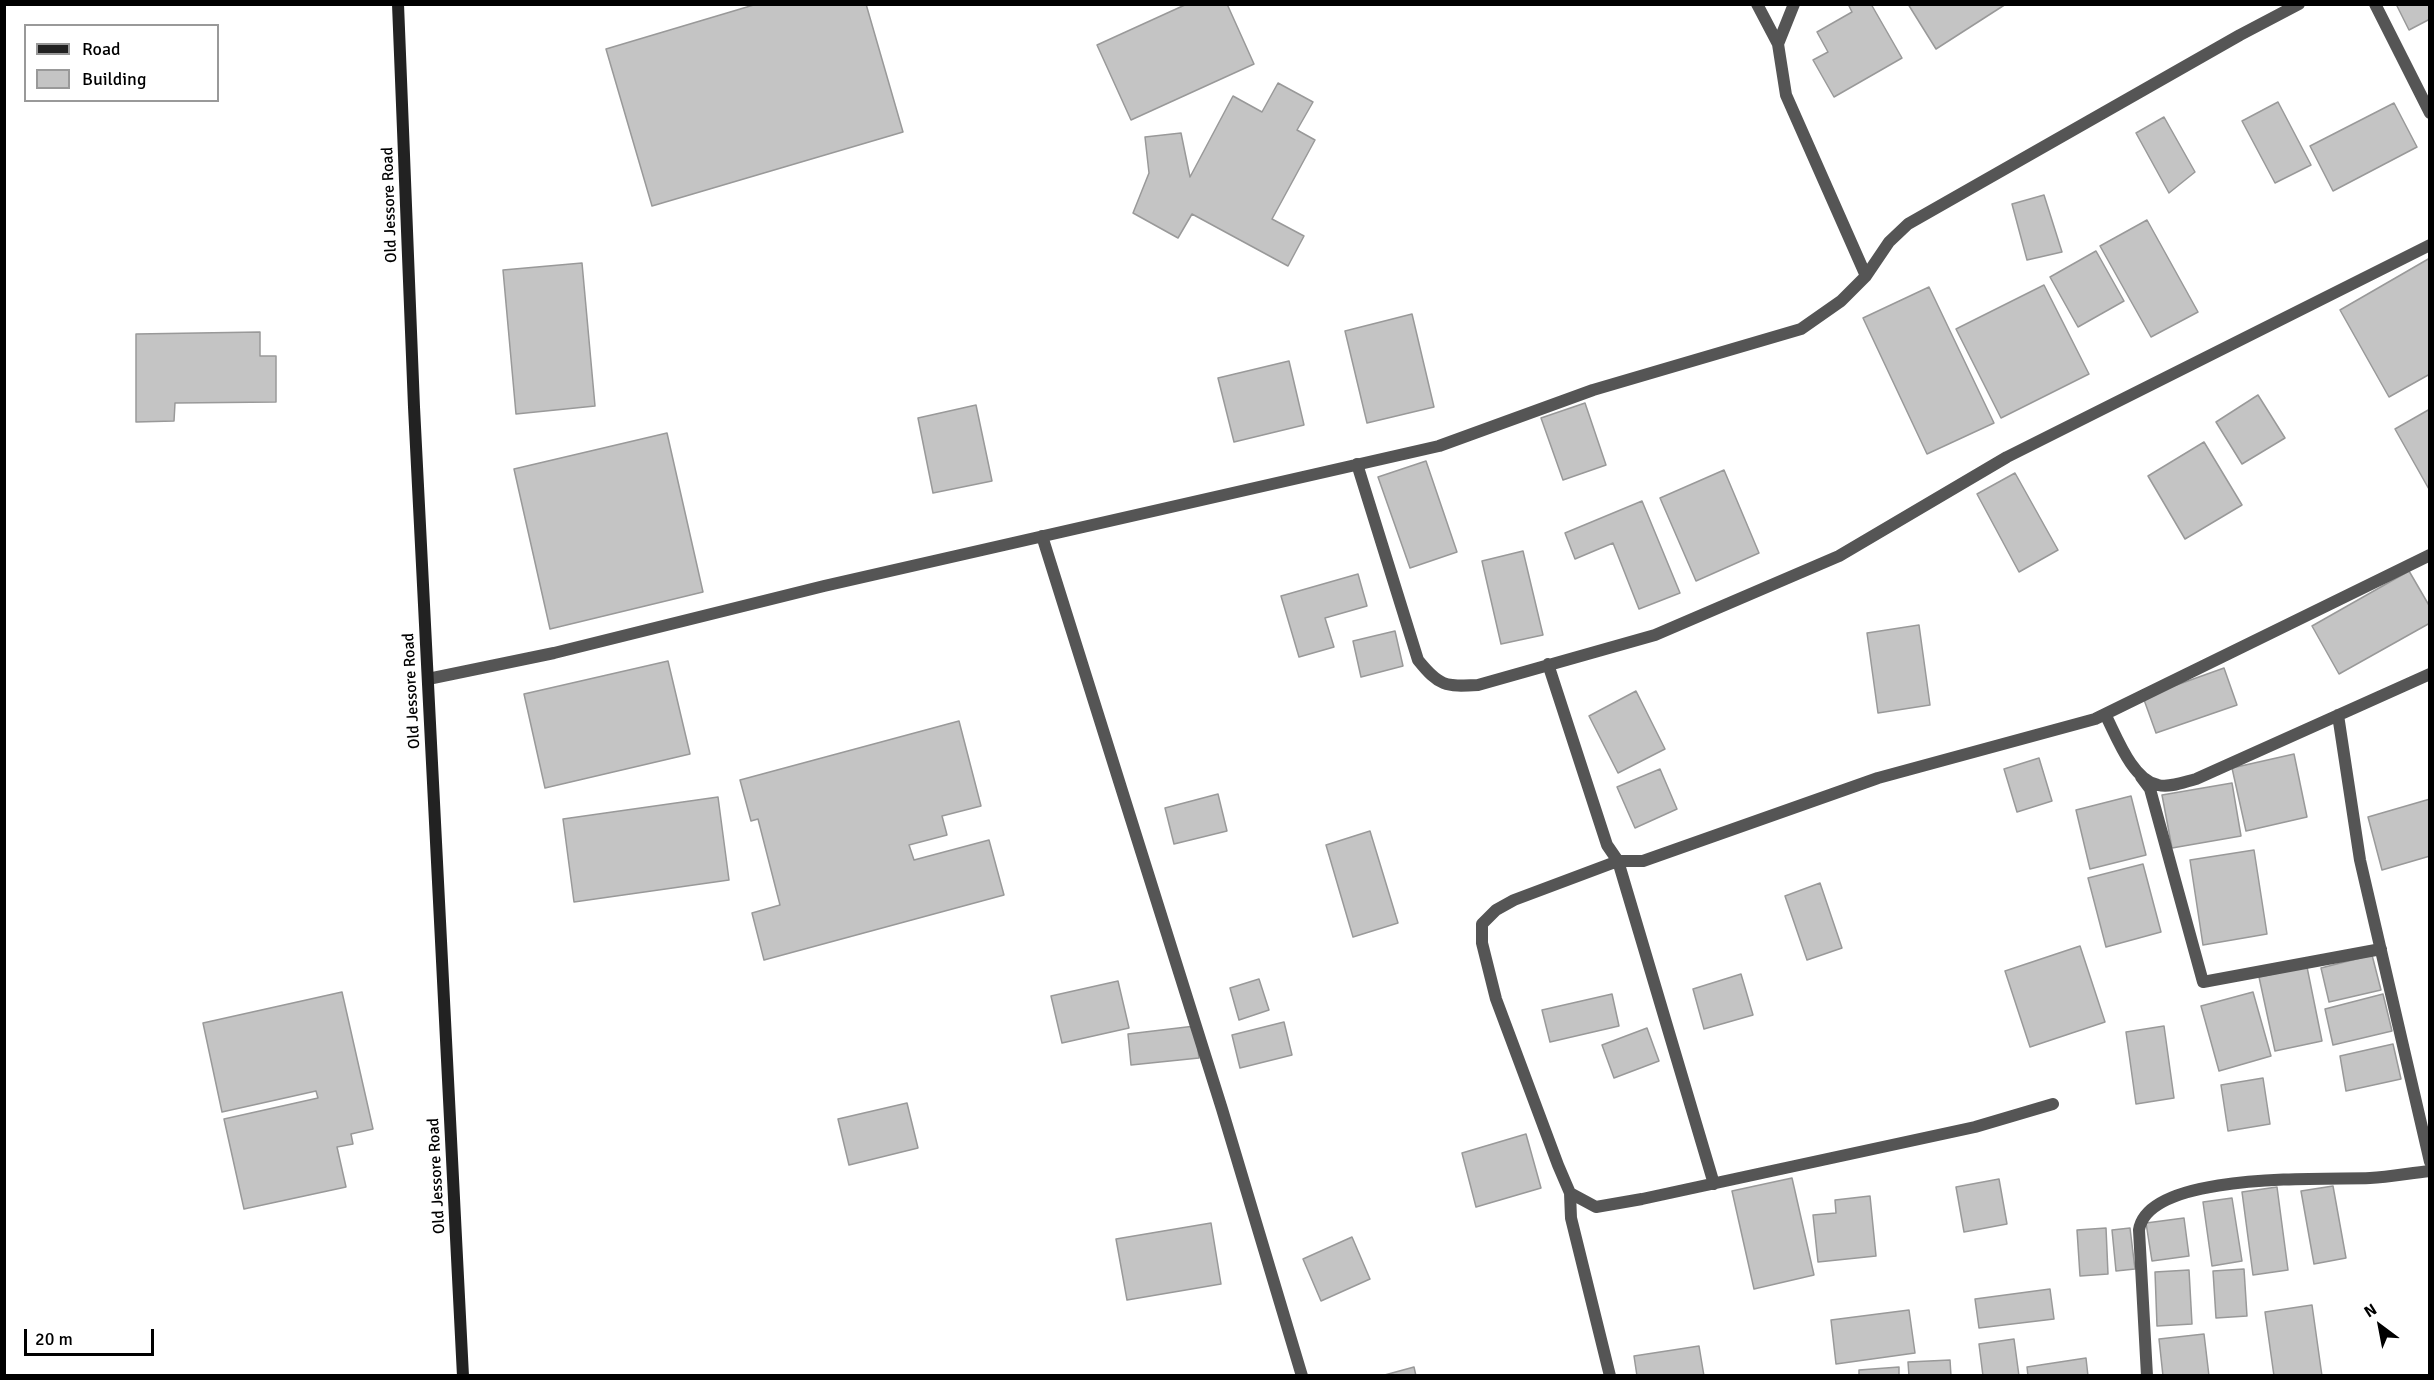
<!DOCTYPE html>
<html>
<head>
<meta charset="utf-8">
<style>
	body { margin:0 }
	#map { position:relative; width:2434px; height:1380px; overflow:hidden; background:#fff; font-family:Signika,sans-serif }
	canvas { display:block }
	.frame { position:absolute; inset:0; border:6px solid #000; pointer-events:none }
	.legend { position:absolute; left:24px; top:24px; width:195px; height:78px; box-sizing:border-box; background:#fff; border:2px solid #999; margin:0; padding:8px 10px; list-style:none; font-size:18px; color:#000 }
	.legend li { display:flex; align-items:center; gap:12px; height:30px }
	.legend b { width:30px; border:2px solid #999 }
	.north { position:absolute; left:2350px; top:1296px; width:60px; height:60px; -webkit-text-stroke:4px #fff; paint-order:stroke; rotate:328deg; font-size:16px; font-weight:700; line-height:24px; text-align:center; color:#000 }
	.north::after { content:''; display:block; margin:auto; width:21px; height:27px; background:#000; clip-path:polygon(50% 0,100% 100%,50% 72%,0 100%) }
	.scale { position:absolute; left:24px; top:1329px; width:130px; height:27px; box-sizing:border-box; border:3px solid #000; border-top:0; padding-left:8px; font-size:18px; line-height:21px; white-space:nowrap; color:#000; -webkit-text-stroke:4px #fff; paint-order:stroke }
</style>
</head>
<body>
<div id="map">
<canvas width="2434" height="1380"></canvas>
<div class="frame"></div>
<ul class="legend">
<li><b style="height:8px;background:#222"></b>Road</li>
<li><b style="height:16px;background:#c4c4c4"></b>Building</li>
</ul>
<div class="north">N</div>
<div class="scale">20 m</div>
</div>
<script>
const ctx = document.querySelector('canvas').getContext('2d');
ctx.lineJoin = 'round';
function fillPath(path, color) {
  ctx.fillStyle = color;
  ctx.fill(path, 'evenodd');
}
function trace(path, color, width, dash) {
  ctx.strokeStyle = color;
  ctx.lineWidth = width;
  ctx.lineCap = dash ? 'butt' : 'round';
  ctx.setLineDash(dash || []);
  ctx.stroke(path);
}
function drawText(font, color, halo, rows, align = 'center') {
  ctx.font = font + ' Signika,sans-serif';
  ctx.lineWidth = 6;
  ctx.setLineDash([]);
  ctx.textBaseline = 'middle';
  ctx.strokeStyle = halo;
  ctx.fillStyle = color;
  for (const [text, x, y, turn = 0] of rows) {
    ctx.save();
    ctx.translate(x, y);
    ctx.rotate((+turn || 0) * Math.PI / 180);
    ctx.textAlign = isNaN(turn) ? turn : align;
    if (halo) ctx.strokeText(text, 0, 0);
    ctx.fillText(text, 0, 0);
    ctx.restore();
  }
}
const building = new Path2D(`
	M 757,4 L 866,4 L 903,132 L 652,206 L 606,49 Z
	M 1187,4 L 1227,4 L 1254,64 L 1131,120 L 1097,45 Z
	M 1848,4 L 1871,4 L 1902,58 L 1834,97 L 1813,60 L 1828,52 L 1817,32 L 1852,12 Z
	M 1908,4 L 2006,4 L 1936,49 Z
	M 2396,4 L 2430,4 L 2430,19 L 2409,30 Z
	M 1278,83 L 1313,102 L 1297,130 L 1315,140 L 1272,219 L 1304,236 L 1288,266 L 1192,214 L 1178,238 L 1133,213 L 1149,173 L 1145,137 L 1181,133 L 1190,177 L 1233,96 L 1262,112 Z
	M 2278,102 L 2311,165 L 2275,183 L 2242,121 Z
	M 2394,103 L 2417,147 L 2333,191 L 2310,146 Z
	M 2164,117 L 2195,172 L 2169,193 L 2136,133 Z
	M 2044,195 L 2062,252 L 2027,260 L 2012,204 Z
	M 2147,220 L 2198,312 L 2151,337 L 2100,246 Z
	M 2096,251 L 2124,301 L 2078,327 L 2050,277 Z
	M 2430,258 L 2430,374 L 2389,397 L 2340,310 Z
	M 582,263 L 595,406 L 516,414 L 503,270 Z
	M 2044,285 L 2089,374 L 2001,418 L 1956,329 Z
	M 1929,287 L 1994,423 L 1927,454 L 1863,318 Z
	M 1412,314 L 1434,407 L 1367,423 L 1345,331 Z
	M 260,332 L 260,356 L 276,356 L 276,402 L 175,403 L 174,421 L 136,422 L 136,334 Z
	M 1289,361 L 1304,425 L 1234,442 L 1218,378 Z
	M 2258,395 L 2285,438 L 2242,464 L 2216,422 Z
	M 1585,403 L 1606,465 L 1563,480 L 1541,418 Z
	M 976,405 L 992,481 L 933,493 L 918,418 Z
	M 2430,409 L 2430,491 L 2395,429 Z
	M 667,433 L 703,592 L 550,629 L 514,469 Z
	M 2204,442 L 2242,505 L 2185,539 L 2148,476 Z
	M 1426,461 L 1457,552 L 1410,568 L 1378,477 Z
	M 1724,470 L 1759,553 L 1696,581 L 1660,498 Z
	M 2015,473 L 2058,550 L 2019,572 L 1977,494 Z
	M 1642,501 L 1680,593 L 1639,609 L 1613,543 L 1575,559 L 1565,533 Z
	M 1523,551 L 1543,635 L 1501,644 L 1482,561 Z
	M 2409,571 L 2430,607 L 2430,623 L 2339,674 L 2312,626 Z
	M 1358,574 L 1367,606 L 1325,618 L 1334,647 L 1299,657 L 1281,596 Z
	M 1919,625 L 1930,705 L 1878,713 L 1867,633 Z
	M 1395,631 L 1403,666 L 1361,677 L 1353,641 Z
	M 668,661 L 690,754 L 545,788 L 524,694 Z
	M 2224,668 L 2237,705 L 2156,733 L 2143,697 Z
	M 1636,691 L 1665,749 L 1618,773 L 1589,716 Z
	M 959,721 L 981,806 L 942,816 L 947,835 L 909,845 L 914,860 L 989,840 L 1004,895 L 764,960 L 752,913 L 780,905 L 758,819 L 751,821 L 740,780 Z
	M 2294,754 L 2307,817 L 2246,831 L 2232,768 Z
	M 2039,758 L 2052,801 L 2017,812 L 2004,769 Z
	M 1660,769 L 1677,809 L 1635,828 L 1617,787 Z
	M 2232,783 L 2241,836 L 2172,848 L 2162,795 Z
	M 1218,794 L 1227,831 L 1174,844 L 1165,808 Z
	M 2131,796 L 2146,855 L 2090,869 L 2076,810 Z
	M 718,797 L 729,880 L 574,902 L 563,819 Z
	M 2430,799 L 2430,856 L 2382,870 L 2368,817 Z
	M 1370,831 L 1398,923 L 1353,937 L 1326,845 Z
	M 2254,850 L 2267,934 L 2203,945 L 2190,860 Z
	M 2143,864 L 2161,932 L 2106,947 L 2088,878 Z
	M 1820,883 L 1842,948 L 1807,960 L 1785,896 Z
	M 2080,946 L 2105,1022 L 2030,1047 L 2005,971 Z
	M 2372,955 L 2381,990 L 2329,1002 L 2321,968 Z
	M 2307,967 L 2322,1041 L 2275,1051 L 2259,977 Z
	M 1741,974 L 1753,1015 L 1704,1029 L 1693,989 Z
	M 1259,979 L 1269,1010 L 1239,1020 L 1230,988 Z
	M 1118,981 L 1129,1028 L 1062,1043 L 1051,996 Z
	M 342,992 L 373,1129 L 351,1134 L 353,1144 L 337,1147 L 346,1187 L 244,1209 L 224,1119 L 318,1098 L 316,1091 L 222,1112 L 203,1023 Z
	M 2253,992 L 2271,1056 L 2219,1071 L 2201,1006 Z
	M 1612,994 L 1619,1026 L 1550,1042 L 1542,1010 Z
	M 2383,994 L 2392,1031 L 2333,1045 L 2325,1009 Z
	M 1284,1022 L 1292,1055 L 1240,1068 L 1232,1035 Z
	M 1195,1026 L 1199,1058 L 1131,1065 L 1128,1034 Z
	M 2164,1026 L 2174,1098 L 2136,1104 L 2126,1032 Z
	M 1647,1028 L 1659,1061 L 1614,1078 L 1602,1045 Z
	M 2393,1044 L 2401,1079 L 2346,1091 L 2340,1056 Z
	M 2263,1078 L 2270,1124 L 2228,1131 L 2221,1085 Z
	M 907,1103 L 918,1148 L 849,1165 L 838,1119 Z
	M 1526,1134 L 1541,1188 L 1476,1207 L 1462,1153 Z
	M 1792,1178 L 1814,1275 L 1754,1289 L 1732,1191 Z
	M 1999,1179 L 2007,1224 L 1964,1232 L 1956,1187 Z
	M 2333,1186 L 2346,1258 L 2314,1264 L 2301,1191 Z
	M 2277,1187 L 2288,1270 L 2253,1275 L 2242,1192 Z
	M 1870,1196 L 1876,1256 L 1818,1262 L 1813,1215 L 1836,1213 L 1835,1200 Z
	M 2232,1198 L 2242,1261 L 2212,1266 L 2203,1202 Z
	M 2184,1218 L 2189,1256 L 2152,1261 L 2146,1223 Z
	M 1211,1223 L 1221,1284 L 1127,1300 L 1116,1239 Z
	M 2106,1228 L 2108,1274 L 2080,1276 L 2077,1230 Z
	M 2130,1228 L 2135,1269 L 2116,1271 L 2112,1230 Z
	M 1352,1237 L 1370,1279 L 1321,1301 L 1303,1259 Z
	M 2244,1269 L 2247,1316 L 2216,1318 L 2213,1271 Z
	M 2189,1270 L 2192,1324 L 2157,1326 L 2155,1272 Z
	M 2050,1289 L 2054,1319 L 1979,1328 L 1975,1299 Z
	M 2312,1305 L 2322,1376 L 2274,1376 L 2265,1312 Z
	M 1909,1310 L 1915,1353 L 1836,1364 L 1831,1320 Z
	M 2204,1334 L 2209,1376 L 2163,1376 L 2159,1339 Z
	M 2014,1339 L 2019,1376 L 1983,1376 L 1979,1344 Z
	M 1699,1346 L 1704,1376 L 1637,1376 L 1634,1356 Z
	M 2086,1358 L 2088,1376 L 2028,1376 L 2027,1367 Z
	M 1950,1360 L 1951,1376 L 1909,1376 L 1908,1362 Z
	M 1414,1367 L 1416,1376 L 1381,1376 Z
	M 1899,1367 L 1899,1376 L 1859,1376 L 1859,1370 Z`);
fillPath(building, '#c4c4c4');
trace(building, '#999', 1.5);
trace(new Path2D(`
	M 1757,4 L 1778,44
	M 1794,4 L 1778,44 L 1786,95 L 1866,276
	M 2375,4 L 2430,113
	M 1357,464 L 1418,660 C 1439,686 1445,687 1478,685 L 1655,635 L 1839,556 L 2007,457 L 2430,245
	M 1042,536 L 1222,1109 L 1302,1376
	M 1548,664 L 1607,845 L 1618,861 L 1643,861 L 1878,778 L 2095,719 L 2430,555
	M 428,679 L 554,653 L 824,586 L 1439,446 L 1593,390 L 1801,329 L 1841,301 L 1866,276 L 1889,242 L 1908,224 L 2240,35 L 2299,4
	M 2105,714 C 2116,735 2132,780 2158,785 C 2170,788 2184,782 2196,779 L 2430,674
	M 2338,715 L 2360,860 L 2430,1162
	M 2141,777 L 2150,789 L 2203,982 L 2381,949
	M 1714,1184 L 1618,861 L 1514,900 L 1496,910 L 1482,924 L 1482,943 L 1496,999 L 1558,1165 L 1570,1193 L 1596,1207 L 1642,1199 L 1975,1127 L 2053,1104
	M 1570,1193 L 1571,1218 L 1610,1376
	M 2147,1376 L 2139,1230 C 2148,1171 2323,1180 2370,1178 C 2390,1177 2410,1173 2430,1171`), '#555', 12);
trace(new Path2D(`
	M 398,4 L 414,407 L 463,1376`), '#222', 12);
drawText('16px', '#000', '#fff', [
	["Old Jessore Road",390,205,-92],
	["Old Jessore Road",412,691,-93],
	["Old Jessore Road",437,1176,-93]
]);
</script>
</body>
</html>
